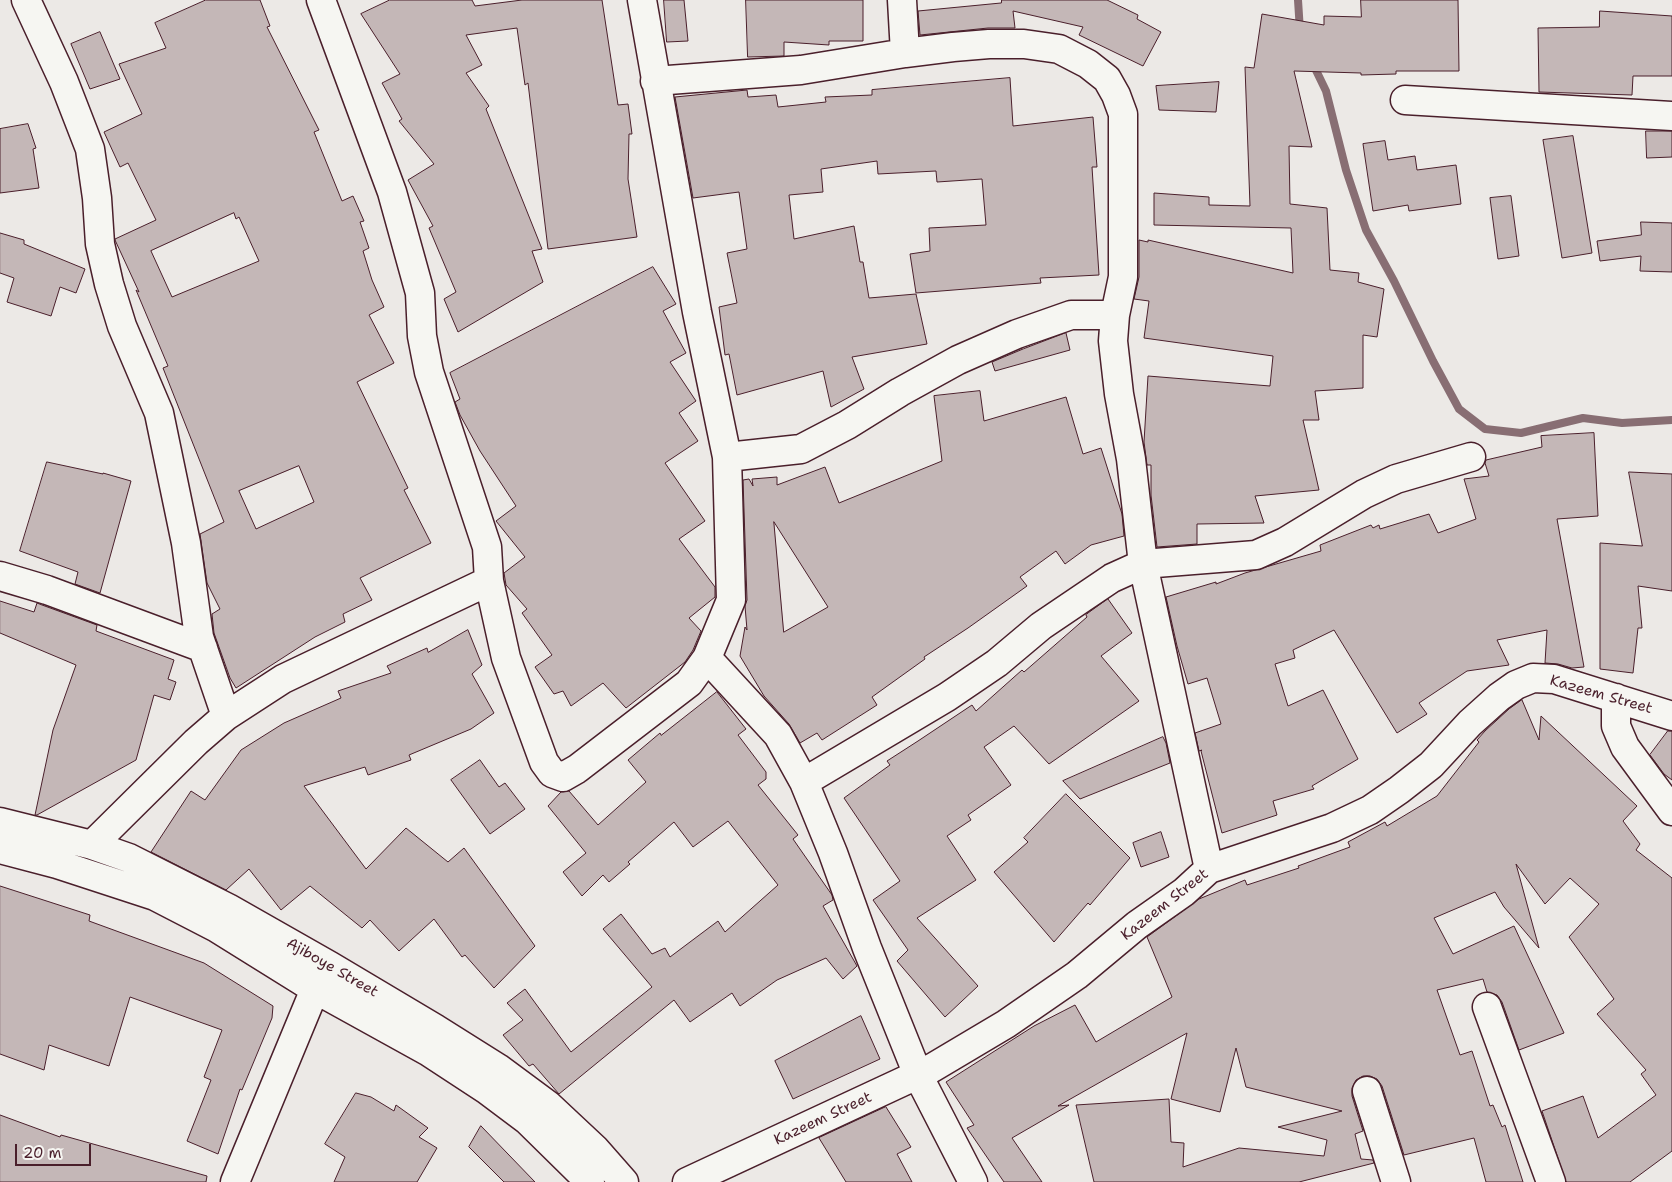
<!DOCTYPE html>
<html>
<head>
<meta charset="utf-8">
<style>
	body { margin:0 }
	#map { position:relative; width:1672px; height:1182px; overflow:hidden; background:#ece9e6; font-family:"Shantell Sans",sans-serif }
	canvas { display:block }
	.scale { position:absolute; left:15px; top:1144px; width:76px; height:22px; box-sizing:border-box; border:2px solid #4a1f2b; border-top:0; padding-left:6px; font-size:15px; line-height:18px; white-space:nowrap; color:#4a1f2b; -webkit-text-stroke:4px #f6f6f2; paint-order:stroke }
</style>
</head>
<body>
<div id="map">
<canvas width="1672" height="1182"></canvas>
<div class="scale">20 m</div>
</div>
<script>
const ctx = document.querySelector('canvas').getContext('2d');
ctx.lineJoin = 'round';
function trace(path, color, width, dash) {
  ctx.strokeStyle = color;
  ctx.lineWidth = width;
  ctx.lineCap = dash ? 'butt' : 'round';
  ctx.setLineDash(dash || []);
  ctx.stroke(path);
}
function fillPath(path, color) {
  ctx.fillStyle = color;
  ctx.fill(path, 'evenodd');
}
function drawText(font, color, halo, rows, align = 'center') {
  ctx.font = font + ' "Shantell Sans",sans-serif';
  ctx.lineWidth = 5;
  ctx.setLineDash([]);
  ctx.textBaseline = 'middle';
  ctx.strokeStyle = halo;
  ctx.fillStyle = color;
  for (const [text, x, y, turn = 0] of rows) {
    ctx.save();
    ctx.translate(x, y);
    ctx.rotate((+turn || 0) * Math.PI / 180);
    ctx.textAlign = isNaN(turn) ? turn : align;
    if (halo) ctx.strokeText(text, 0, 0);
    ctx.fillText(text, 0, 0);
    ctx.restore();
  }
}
trace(new Path2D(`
	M 1298,0 L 1300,31
	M 1312,62 L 1326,91 L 1346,170 L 1366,230 L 1394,281 L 1433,361 L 1459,409 L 1485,429 L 1521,433 L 1583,418 L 1622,423 L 1672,420`), '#886e73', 8);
const building = new Path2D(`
	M 206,0 L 260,0 L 270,26 L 267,27 L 319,130 L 314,132 L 342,201 L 353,196 L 364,221 L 360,222 L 369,248 L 363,251 L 372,280 L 384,307 L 369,315 L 394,363 L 357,382 L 408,488 L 404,490 L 431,543 L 360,578 L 372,600 L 343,614 L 345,622 L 315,637 L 236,688 L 230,678 L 214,633 L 212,614 L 220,609 L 207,583 L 200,534 L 224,522 L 163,368 L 168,366 L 136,290 L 139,292 L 115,240 L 115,239 L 156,220 L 128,163 L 120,167 L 104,132 L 142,114 L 119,64 L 166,48 L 155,23 ZM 234,213 L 236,219 L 239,217 L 259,261 L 172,297 L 151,251 ZM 299,466 L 314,502 L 256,529 L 239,491 Z
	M 390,0 L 472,0 L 475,6 L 522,0 L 602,0 L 618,105 L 628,104 L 632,134 L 629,134 L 628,179 L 637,237 L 548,249 L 528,83 L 525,85 L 517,28 L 466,35 L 482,65 L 466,73 L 489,106 L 486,109 L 542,249 L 532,251 L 543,282 L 458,332 L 444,299 L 456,292 L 429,228 L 433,226 L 408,180 L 434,164 L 399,121 L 402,119 L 382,83 L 400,74 L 361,14 Z
	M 664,0 L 684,0 L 688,41 L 667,42 Z
	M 746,0 L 863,0 L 863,41 L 829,41 L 829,45 L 784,42 L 784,56 L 748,57 Z
	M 1002,0 L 1107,0 L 1138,15 L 1137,19 L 1161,32 L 1143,66 L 1079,35 L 1083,27 L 1013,11 L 1015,28 L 988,28 L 920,35 L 918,11 L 1001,3 Z
	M 1361,0 L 1458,0 L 1459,71 L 1396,71 L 1396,74 L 1361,75 L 1361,73 L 1294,71 L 1312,147 L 1289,146 L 1290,204 L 1327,208 L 1330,270 L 1359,273 L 1358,282 L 1384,289 L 1377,337 L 1363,335 L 1363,388 L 1315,391 L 1319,420 L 1303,420 L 1319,490 L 1255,496 L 1264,523 L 1197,524 L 1197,544 L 1157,547 L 1151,495 L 1151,465 L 1147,465 L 1144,442 L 1148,376 L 1270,386 L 1273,356 L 1144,338 L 1149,301 L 1134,299 L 1139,277 L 1139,240 L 1148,242 L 1148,240 L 1293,273 L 1291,228 L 1154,225 L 1154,193 L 1209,197 L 1209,205 L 1250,206 L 1245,67 L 1254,68 L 1262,14 L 1324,25 L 1324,16 L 1361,17 Z
	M 1600,11 L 1672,16 L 1672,76 L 1633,76 L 1632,95 L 1539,92 L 1538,28 L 1599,27 Z
	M 100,32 L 120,79 L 90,89 L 71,44 Z
	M 1010,78 L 1013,126 L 1093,117 L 1097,167 L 1092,167 L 1099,275 L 1040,278 L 1041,283 L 916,293 L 910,254 L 930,251 L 929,228 L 986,225 L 982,179 L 937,182 L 936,171 L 878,174 L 877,161 L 821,169 L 823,192 L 789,195 L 794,239 L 854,226 L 860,262 L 863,262 L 869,298 L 916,294 L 927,344 L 852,357 L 864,389 L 831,407 L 823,371 L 737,395 L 729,354 L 725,355 L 719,307 L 737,303 L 727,253 L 747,249 L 739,192 L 693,198 L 675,97 L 747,90 L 748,97 L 776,95 L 778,107 L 826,102 L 825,97 L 872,95 L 872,90 Z
	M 1219,82 L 1216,112 L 1159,110 L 1156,86 Z
	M 28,124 L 36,148 L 33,149 L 39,188 L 0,193 L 0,129 Z
	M 1646,131 L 1672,131 L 1672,157 L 1647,158 Z
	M 1573,136 L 1592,253 L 1562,258 L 1543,140 Z
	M 1385,141 L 1388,160 L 1415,156 L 1417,170 L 1456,165 L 1461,204 L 1409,211 L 1408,205 L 1373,211 L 1363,144 Z
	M 1511,196 L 1519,256 L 1498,259 L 1490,198 Z
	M 1641,222 L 1672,223 L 1672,272 L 1640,271 L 1641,256 L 1600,261 L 1597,241 L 1641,235 Z
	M 0,233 L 24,240 L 24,244 L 85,269 L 76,293 L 60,287 L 51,316 L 7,302 L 14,278 L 0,273 Z
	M 653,267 L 676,304 L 663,311 L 686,353 L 670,362 L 696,401 L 679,413 L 698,441 L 665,463 L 705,521 L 679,539 L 715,587 L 715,597 L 689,618 L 701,631 L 693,650 L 685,662 L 626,708 L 603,683 L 571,706 L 563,691 L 554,694 L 535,667 L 552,655 L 522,613 L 527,609 L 506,585 L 504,573 L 525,557 L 496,521 L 516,506 L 480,451 L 460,415 L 455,402 L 460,399 L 450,373 Z
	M 1066,333 L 1070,350 L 995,371 L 992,362 L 1023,349 Z
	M 980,391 L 984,421 L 1066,397 L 1083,454 L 1101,448 L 1122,514 L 1124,536 L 1091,545 L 1065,564 L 1056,551 L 1020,577 L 1027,586 L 968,628 L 924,657 L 925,659 L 872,697 L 877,705 L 822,740 L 817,733 L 800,743 L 789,724 L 764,696 L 740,656 L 745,627 L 747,630 L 745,606 L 747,600 L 743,480 L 749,479 L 753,486 L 752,479 L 777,477 L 777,485 L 825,467 L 839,503 L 942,461 L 934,396 ZM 774,522 L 828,607 L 784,632 Z
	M 1594,433 L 1598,516 L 1557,519 L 1584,667 L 1572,668 L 1558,664 L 1545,663 L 1547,630 L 1497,640 L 1509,665 L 1467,671 L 1419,703 L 1427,714 L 1397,733 L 1334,630 L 1293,650 L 1295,658 L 1275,664 L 1288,706 L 1323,690 L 1358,759 L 1312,786 L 1314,789 L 1273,801 L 1277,815 L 1222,833 L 1201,751 L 1202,750 L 1199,751 L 1195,733 L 1221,724 L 1207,678 L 1188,684 L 1177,646 L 1166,597 L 1216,582 L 1216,584 L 1245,573 L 1321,551 L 1320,545 L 1371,525 L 1373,528 L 1379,525 L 1380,529 L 1429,514 L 1438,533 L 1476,519 L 1464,479 L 1489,476 L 1485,463 L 1486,460 L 1542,447 L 1541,436 Z
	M 47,462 L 103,474 L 103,473 L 131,481 L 100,593 L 75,584 L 78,572 L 20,551 Z
	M 1629,472 L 1672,474 L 1672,591 L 1638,586 L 1642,628 L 1638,628 L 1633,673 L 1600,669 L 1600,543 L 1642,546 Z
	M 1108,599 L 1132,633 L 1101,656 L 1139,701 L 1049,764 L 1014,726 L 984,747 L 1011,785 L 968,815 L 971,820 L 947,836 L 976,880 L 917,918 L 978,986 L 945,1017 L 897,961 L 908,950 L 873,900 L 900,881 L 844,798 L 890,765 L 887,761 L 918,741 L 972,705 L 976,711 L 1022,670 L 1024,672 L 1087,617 L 1086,615 Z
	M 0,601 L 34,612 L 37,603 L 42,605 L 97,625 L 96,631 L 174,660 L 168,679 L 176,682 L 170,700 L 154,695 L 136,760 L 37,815 L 35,815 L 53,730 L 76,665 L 0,633 Z
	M 468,630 L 482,665 L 472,674 L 494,713 L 471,729 L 409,755 L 411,760 L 368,775 L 365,767 L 304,786 L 366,869 L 406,828 L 448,862 L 464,848 L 535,946 L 494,988 L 465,955 L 462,957 L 434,919 L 399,951 L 370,920 L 362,928 L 310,886 L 281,910 L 249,869 L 226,890 L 151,852 L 191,791 L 205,800 L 241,750 L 284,723 L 341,698 L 338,691 L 391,673 L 387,666 L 427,648 L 428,652 Z
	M 717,692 L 746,729 L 738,735 L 766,772 L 766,779 L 758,785 L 798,835 L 793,839 L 832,895 L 833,900 L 823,906 L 857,966 L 843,979 L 826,958 L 777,980 L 740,1006 L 732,993 L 690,1022 L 674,1000 L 559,1094 L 533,1064 L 529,1066 L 503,1035 L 523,1020 L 507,1003 L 525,989 L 571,1052 L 652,987 L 603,929 L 621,914 L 652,954 L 665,948 L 670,957 L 718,921 L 725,932 L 778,885 L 728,821 L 693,847 L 674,822 L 628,862 L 630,864 L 609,882 L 603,875 L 582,896 L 563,872 L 586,853 L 548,806 L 561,792 L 569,791 L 598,825 L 646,782 L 628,760 L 660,733 L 661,735 Z
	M 1522,700 L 1539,740 L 1541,716 L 1637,806 L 1623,821 L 1640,844 L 1636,850 L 1672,878 L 1672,1151 L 1630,1182 L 1566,1182 L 1542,1111 L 1583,1096 L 1598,1138 L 1656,1095 L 1641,1074 L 1646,1070 L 1597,1014 L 1614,999 L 1569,937 L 1599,904 L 1570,878 L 1545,904 L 1516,864 L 1539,948 L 1504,907 L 1495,892 L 1434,918 L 1453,954 L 1514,926 L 1564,1033 L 1519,1050 L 1502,1002 L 1497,995 L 1487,992 L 1483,979 L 1437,990 L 1460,1055 L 1472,1051 L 1490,1106 L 1493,1105 L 1502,1127 L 1505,1125 L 1523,1182 L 1486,1182 L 1474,1138 L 1404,1155 L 1382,1086 L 1377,1079 L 1370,1076 L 1363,1076 L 1356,1080 L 1352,1088 L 1352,1096 L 1363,1131 L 1355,1134 L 1361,1159 L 1373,1160 L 1374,1163 L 1299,1182 L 1094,1182 L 1076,1105 L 1169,1099 L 1171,1142 L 1184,1143 L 1183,1167 L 1239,1148 L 1324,1156 L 1327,1140 L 1278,1127 L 1342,1111 L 1246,1087 L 1236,1048 L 1220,1112 L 1171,1099 L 1187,1033 L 1058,1106 L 1069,1105 L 1012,1138 L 1042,1182 L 1004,1182 L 967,1128 L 974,1125 L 946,1082 L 1034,1026 L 1075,1005 L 1096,1042 L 1172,997 L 1147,937 L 1199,899 L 1245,880 L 1247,885 L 1299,868 L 1298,866 L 1350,847 L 1348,842 L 1385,822 L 1387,826 L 1437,796 L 1479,742 L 1477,740 L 1485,731 L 1509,709 Z
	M 1668,731 L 1672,731 L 1672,780 L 1664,774 L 1650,755 Z
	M 1163,737 L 1166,743 L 1170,763 L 1080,799 L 1063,781 Z
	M 480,760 L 499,787 L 505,783 L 525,809 L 490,834 L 451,780 Z
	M 1066,794 L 1130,858 L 1090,905 L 1088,903 L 1054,942 L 994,872 L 1028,842 L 1024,838 Z
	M 1161,832 L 1169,857 L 1141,867 L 1133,843 Z
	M 0,886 L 90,915 L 89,921 L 204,963 L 273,1006 L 272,1018 L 242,1090 L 240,1089 L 218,1154 L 187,1141 L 211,1080 L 204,1077 L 222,1030 L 130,997 L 109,1066 L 49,1045 L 44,1070 L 0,1054 Z
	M 861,1016 L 880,1059 L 793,1099 L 775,1061 Z
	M 356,1093 L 371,1097 L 394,1111 L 396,1105 L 428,1128 L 419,1137 L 437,1148 L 417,1182 L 334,1182 L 345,1157 L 325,1144 Z
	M 886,1107 L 911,1147 L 897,1154 L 912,1182 L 846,1182 L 819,1138 Z
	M 0,1115 L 60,1137 L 61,1135 L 207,1176 L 206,1182 L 0,1182 Z
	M 481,1126 L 535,1182 L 504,1182 L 469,1147 Z`);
fillPath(building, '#c4b7b7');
trace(building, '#4a1f2b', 1);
const minor = new Path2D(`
	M 26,0 L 64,82 L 90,149 L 97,198 L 100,244 L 109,284 L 122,326 L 159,413 L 186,543 L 199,637 L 226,716
	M 321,0 L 392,192 L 420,293 L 422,336 L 429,372 L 487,547 L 489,581 L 506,658 L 544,762 L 552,773 L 563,777 L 577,769 L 689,683 L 707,658 L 731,600 L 727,457 L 697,312 L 642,0
	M 902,0 L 905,53
	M 655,81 L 801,70 L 905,53 L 953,47 L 989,44 L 1024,44 L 1059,49 L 1088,64 L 1107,79 L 1116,95 L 1123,114 L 1123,277 L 1115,315 L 1113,341 L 1119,394 L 1131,459 L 1143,564 L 1209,869
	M 1405,100 L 1672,116
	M 727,457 L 801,449 L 847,425 L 900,392 L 958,360 L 1017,334 L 1071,315 L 1115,315
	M 0,576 L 47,590 L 203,648
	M 707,658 L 778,735 L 804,782 L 833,853 L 867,948 L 918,1075 L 973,1182
	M 1616,698 L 1616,726 L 1625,747 L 1672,811
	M 804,782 L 947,697 L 997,663 L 1041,626 L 1112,578 L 1143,564 L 1256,555 L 1285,542 L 1364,494 L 1396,479 L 1471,457
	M 0,822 L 92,845 L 129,858 L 228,908 L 330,966 L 436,1029 L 498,1068 L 548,1105 L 595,1149 L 624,1182
	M 92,845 L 196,742 L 226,716 L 283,679 L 489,581
	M 0,849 L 57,864 L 155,896 L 217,928 L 315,989 L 429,1052 L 487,1090 L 527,1120 L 590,1182
	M 1487,1007 L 1551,1182
	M 1367,1091 L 1396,1182
	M 235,1182 L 315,989
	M 687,1182 L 932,1068 L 1006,1024 L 1077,975 L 1137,925 L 1184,892 L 1209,869 L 1332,828 L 1370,810 L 1399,790 L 1431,765 L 1470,723 L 1499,697 L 1516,685 L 1533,678 L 1554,679 L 1672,716`);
trace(minor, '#4a1f2b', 31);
trace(minor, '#f6f6f2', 28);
drawText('15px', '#4a1f2b', '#f6f6f2', [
	["Kazeem Street",1601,695,16],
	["Kazeem Street",1165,905,-38],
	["Ajiboye Street",332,968,30],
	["Kazeem Street",823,1119,-25]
]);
</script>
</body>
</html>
